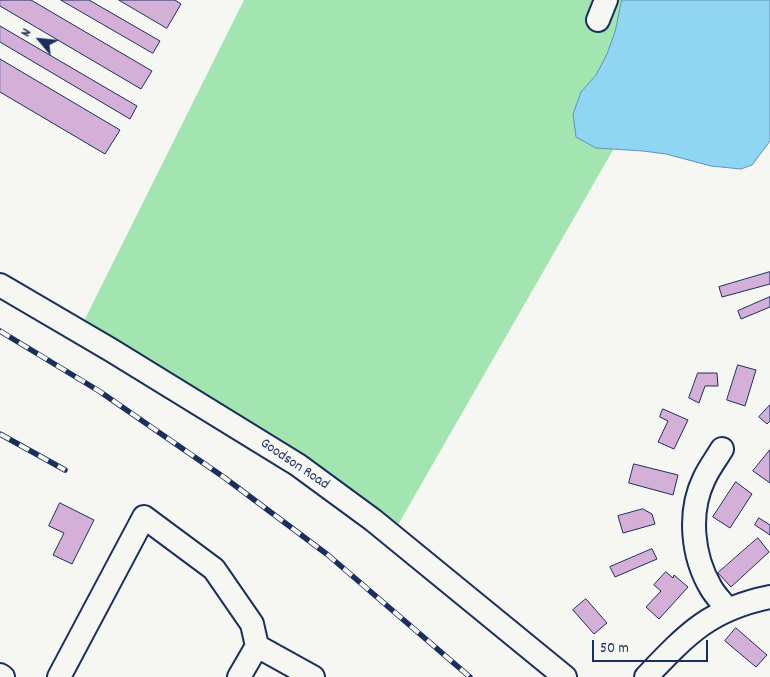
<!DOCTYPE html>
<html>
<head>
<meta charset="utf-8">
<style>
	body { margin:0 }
	#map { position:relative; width:770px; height:677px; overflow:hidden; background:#f6f6f2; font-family:Dekko,sans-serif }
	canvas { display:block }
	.north { position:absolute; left:15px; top:15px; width:50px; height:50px; -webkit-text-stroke:4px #f6f6f2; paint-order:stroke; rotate:298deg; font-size:14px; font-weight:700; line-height:20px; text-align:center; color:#1b2f5e }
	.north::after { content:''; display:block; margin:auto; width:18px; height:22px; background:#1b2f5e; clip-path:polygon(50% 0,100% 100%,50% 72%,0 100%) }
	.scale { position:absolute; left:592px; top:640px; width:116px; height:22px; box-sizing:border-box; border:2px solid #1b2f5e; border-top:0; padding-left:6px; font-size:15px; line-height:18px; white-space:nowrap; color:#1b2f5e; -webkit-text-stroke:4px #f6f6f2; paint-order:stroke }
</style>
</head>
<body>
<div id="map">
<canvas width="770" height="677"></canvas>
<div class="north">N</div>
<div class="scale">50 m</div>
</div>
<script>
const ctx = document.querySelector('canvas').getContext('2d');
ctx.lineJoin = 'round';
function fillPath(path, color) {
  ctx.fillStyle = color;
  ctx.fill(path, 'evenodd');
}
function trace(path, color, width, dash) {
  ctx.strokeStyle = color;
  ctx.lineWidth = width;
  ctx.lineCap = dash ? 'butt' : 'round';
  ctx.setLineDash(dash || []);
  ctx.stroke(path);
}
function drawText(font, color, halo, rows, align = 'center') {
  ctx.font = font + ' Dekko,sans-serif';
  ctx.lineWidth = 4;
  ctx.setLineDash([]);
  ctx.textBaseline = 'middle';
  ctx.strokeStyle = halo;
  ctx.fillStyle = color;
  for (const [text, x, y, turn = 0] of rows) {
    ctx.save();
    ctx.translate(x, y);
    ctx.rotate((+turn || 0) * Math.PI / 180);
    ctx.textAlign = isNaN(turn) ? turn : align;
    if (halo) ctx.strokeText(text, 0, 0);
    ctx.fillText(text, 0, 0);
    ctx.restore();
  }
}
fillPath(new Path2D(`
	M 244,0 L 699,0 L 395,530 L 82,325 Z`), '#a3e5b0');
const water = new Path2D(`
	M 622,0 L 770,0 L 770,141 L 752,165 L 741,169 L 711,166 L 666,154 L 643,151 L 596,148 L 576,137 L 573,114 L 581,92 L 596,75 L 607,54 L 615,32 Z`);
fillPath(water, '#90d5f2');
trace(water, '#6193b7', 1);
const building = new Path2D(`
	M 0,0 L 31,0 L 152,71 L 141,89 L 0,6 Z
	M 61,0 L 89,0 L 160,41 L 153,53 Z
	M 119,0 L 175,0 L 181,4 L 167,28 Z
	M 0,26 L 137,106 L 130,119 L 0,42 Z
	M 0,59 L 120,130 L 105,154 L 0,92 Z
	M 770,272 L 770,284 L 722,297 L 719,287 Z
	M 770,297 L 770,307 L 741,319 L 738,311 Z
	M 738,365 L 756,370 L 745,406 L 727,400 Z
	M 698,373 L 717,373 L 718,386 L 705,386 L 699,403 L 689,398 Z
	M 770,405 L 770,421 L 767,424 L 759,417 Z
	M 663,409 L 688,420 L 674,449 L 658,442 L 668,421 L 660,417 Z
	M 770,450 L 770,483 L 753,471 Z
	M 634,464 L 678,475 L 673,495 L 629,483 Z
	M 736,482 L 752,494 L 730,528 L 713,517 Z
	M 60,503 L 94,520 L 72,564 L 53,555 L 64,533 L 49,526 Z
	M 643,509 L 652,514 L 655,524 L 623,533 L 618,516 Z
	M 759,518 L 770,525 L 770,535 L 755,525 Z
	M 758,538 L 769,552 L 731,587 L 718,573 Z
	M 652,549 L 657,559 L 615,577 L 610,567 Z
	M 666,572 L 673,578 L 674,575 L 688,587 L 659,619 L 646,607 L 661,591 L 654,585 Z
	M 586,599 L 607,623 L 594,634 L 573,610 Z
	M 736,628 L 767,655 L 756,667 L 725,641 Z`);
fillPath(building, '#d4afd8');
trace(building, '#1b2f5e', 1);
const minor = new Path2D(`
	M 598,20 L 606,0
	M 0,285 L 111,350 L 298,465 L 373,520 L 565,677
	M 722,449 C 716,459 709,468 704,479 C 688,512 692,556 711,588 C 715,595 722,602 727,609
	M 0,675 L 3,677
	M 59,677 L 144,517 L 214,569 L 252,624 L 257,646 L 313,677
	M 239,677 L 257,646
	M 646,677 C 687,634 710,609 770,597`);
trace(minor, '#1b2f5e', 26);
trace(minor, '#f6f6f2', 22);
const rail = new Path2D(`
	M 0,331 L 99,391 L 225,478 L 328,555 L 470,677
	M 0,434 L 65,470`);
trace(rail, '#1b2f5e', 5.5);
trace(rail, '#f6f6f2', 4, [11]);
drawText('15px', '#1b2f5e', '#f6f6f2', [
	["Goodson Road",294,465,34]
]);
</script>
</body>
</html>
